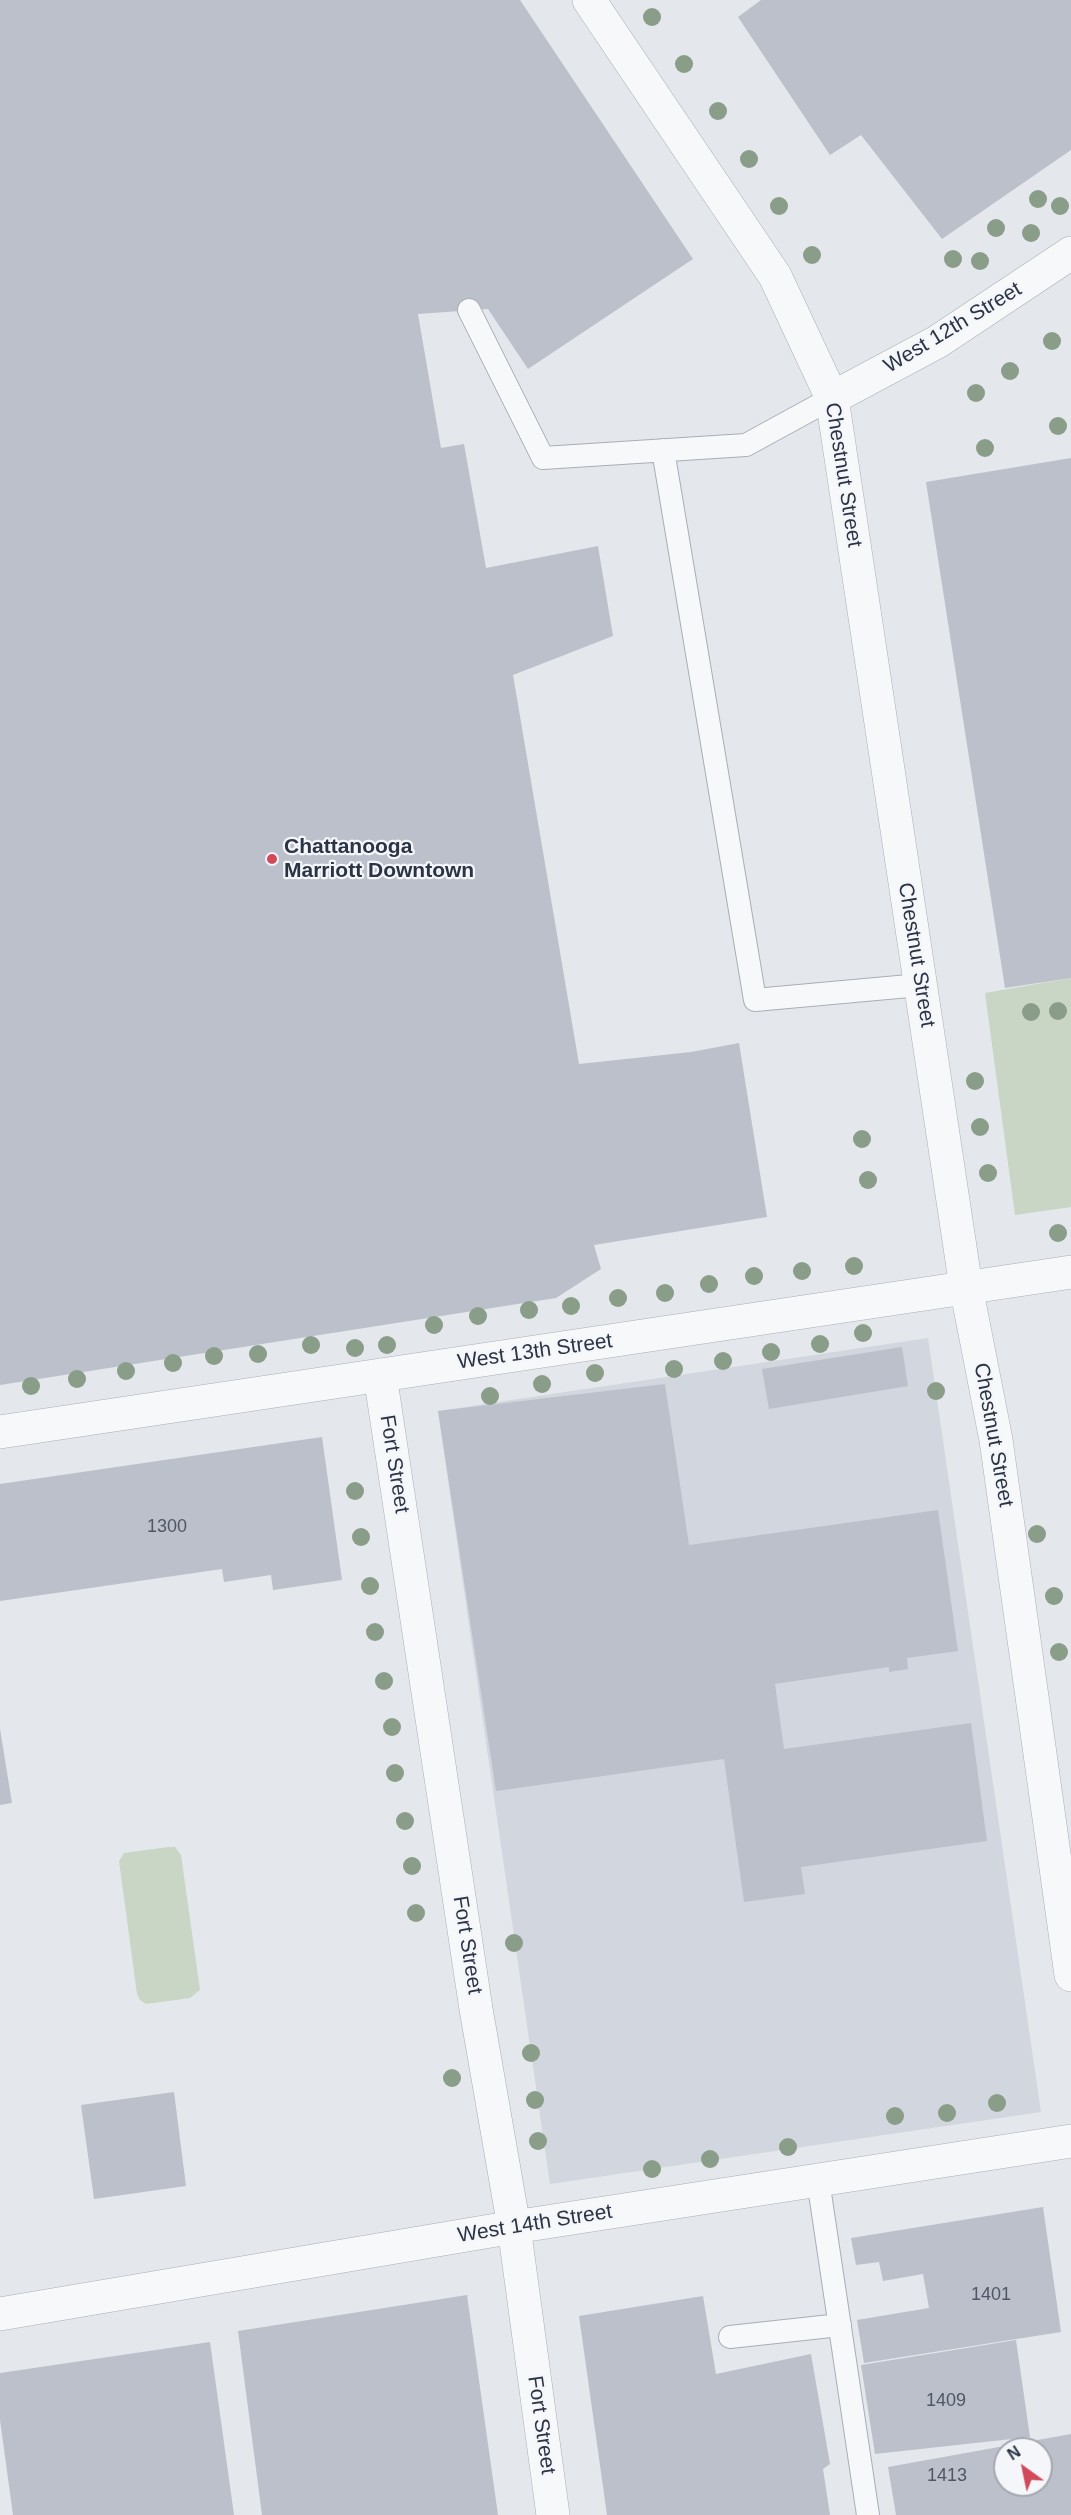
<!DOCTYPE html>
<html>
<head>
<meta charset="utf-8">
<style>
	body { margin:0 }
	#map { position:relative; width:1071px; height:2515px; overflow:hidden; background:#e4e7ec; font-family:Arial,sans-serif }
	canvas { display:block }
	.north { position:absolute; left:993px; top:2437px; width:60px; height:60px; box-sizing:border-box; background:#f4f6f9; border:2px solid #a4a8b1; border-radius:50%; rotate:327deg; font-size:16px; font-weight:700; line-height:24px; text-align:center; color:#2b3445 }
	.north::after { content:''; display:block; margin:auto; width:21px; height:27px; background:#d1495b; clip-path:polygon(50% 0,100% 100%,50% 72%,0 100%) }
</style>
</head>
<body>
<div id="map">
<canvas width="1071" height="2515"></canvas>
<div class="north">N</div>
</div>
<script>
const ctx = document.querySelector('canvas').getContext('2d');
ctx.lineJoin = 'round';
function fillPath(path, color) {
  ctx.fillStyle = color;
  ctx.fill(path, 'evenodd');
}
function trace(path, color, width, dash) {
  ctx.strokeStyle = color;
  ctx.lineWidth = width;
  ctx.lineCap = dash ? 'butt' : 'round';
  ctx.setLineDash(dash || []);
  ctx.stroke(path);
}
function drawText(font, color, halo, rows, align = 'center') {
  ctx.font = font + ' Arial,sans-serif';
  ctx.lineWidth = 4.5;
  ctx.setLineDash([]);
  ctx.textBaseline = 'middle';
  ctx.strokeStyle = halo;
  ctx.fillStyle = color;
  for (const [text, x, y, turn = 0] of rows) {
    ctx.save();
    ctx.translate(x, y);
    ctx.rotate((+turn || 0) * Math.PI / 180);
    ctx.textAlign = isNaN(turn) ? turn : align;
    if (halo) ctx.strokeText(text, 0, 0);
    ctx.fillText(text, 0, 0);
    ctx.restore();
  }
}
fillPath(new Path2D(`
	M 928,1338 L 1041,2112 L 550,2184 L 438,1411 Z`), '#d2d6de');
fillPath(new Path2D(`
	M 1071,978 L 1071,1207 L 1015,1215 L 985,993 Z
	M 169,1847 L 175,1847 L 181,1855 L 200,1990 L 190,1998 L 146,2004 L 140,2000 L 137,1994 L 119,1861 L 124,1853 Z`), '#c9d6c5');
fillPath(new Path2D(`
	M 0,0 L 520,0 L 693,259 L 528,369 L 488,309 L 418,314 L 441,448 L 464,444 L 486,568 L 598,546 L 613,636 L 513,675 L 579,1064 L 691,1052 L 739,1043 L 767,1217 L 594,1245 L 601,1269 L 556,1298 L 0,1385 Z
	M 761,0 L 1071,0 L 1071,150 L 942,239 L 861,135 L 830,155 L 738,17 Z
	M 1071,458 L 1071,978 L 1005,988 L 926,482 Z
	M 902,1347 L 908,1386 L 769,1409 L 762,1369 Z
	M 665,1384 L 689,1545 L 938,1510 L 958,1651 L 907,1658 L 908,1669 L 889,1672 L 889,1667 L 775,1684 L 784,1749 L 971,1723 L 987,1841 L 801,1867 L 805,1894 L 744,1902 L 724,1759 L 496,1791 L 438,1411 Z
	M 322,1437 L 342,1580 L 273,1590 L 271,1575 L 224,1582 L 222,1569 L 0,1601 L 0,1484 Z
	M 0,1729 L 12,1803 L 0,1805 Z
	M 174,2092 L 186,2186 L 94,2199 L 81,2105 Z
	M 1043,2207 L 1061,2332 L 864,2363 L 857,2320 L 929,2308 L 923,2274 L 883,2281 L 879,2262 L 856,2265 L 851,2238 Z
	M 467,2295 L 498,2515 L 262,2515 L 238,2331 Z
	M 703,2296 L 716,2374 L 811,2354 L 830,2464 L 823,2469 L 830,2515 L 607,2515 L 579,2316 Z
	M 1016,2340 L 1030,2437 L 875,2454 L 861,2365 Z
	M 210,2342 L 234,2515 L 13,2515 L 0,2420 L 0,2373 Z
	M 1071,2434 L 1071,2515 L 896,2515 L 888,2467 ZM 1005,2449 L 1041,2449 L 1041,2485 L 1005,2485 Z`), '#bbc0ca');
const service = new Path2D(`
	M 469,310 L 543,458 L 746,445 L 832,398
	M 663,450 L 755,1000 L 920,985
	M 818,2180 L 868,2515
	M 730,2337 L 840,2325`);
const minor = new Path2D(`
	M 380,1375 L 476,2009 L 514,2227 L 553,2515
	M 0,1432 L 1071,1272
	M 0,2314 L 514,2227 L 1071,2141`);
const tertiary = new Path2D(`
	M 589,0 L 775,276 L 832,398 L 966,1287 L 996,1440 L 1071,1975
	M 832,398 L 937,342 L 1071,253`);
trace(service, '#a9aeb7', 24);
trace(minor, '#a9aeb7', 34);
trace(tertiary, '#a9aeb7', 34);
trace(service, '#f7f8fa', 22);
trace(minor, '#f7f8fa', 33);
trace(tertiary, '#f7f8fa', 33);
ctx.fillStyle = '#899d89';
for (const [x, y] of [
	[652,17],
	[684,64],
	[718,111],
	[749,159],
	[1038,199],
	[779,206],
	[1060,206],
	[996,228],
	[1031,233],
	[812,255],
	[953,259],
	[980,261],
	[1052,341],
	[1010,371],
	[976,393],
	[1058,426],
	[985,448],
	[1058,1011],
	[1031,1012],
	[975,1081],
	[980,1127],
	[862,1139],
	[988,1173],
	[868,1180],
	[1058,1233],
	[854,1266],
	[802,1271],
	[754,1276],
	[709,1284],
	[665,1293],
	[618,1298],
	[571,1306],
	[529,1310],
	[478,1316],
	[434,1325],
	[863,1333],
	[820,1344],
	[311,1345],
	[387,1345],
	[355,1348],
	[771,1352],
	[258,1354],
	[214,1356],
	[723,1361],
	[173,1363],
	[674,1369],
	[126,1371],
	[595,1373],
	[77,1379],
	[542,1384],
	[31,1386],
	[936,1391],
	[490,1396],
	[355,1491],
	[1037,1534],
	[361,1537],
	[370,1586],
	[1054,1596],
	[375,1632],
	[1059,1652],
	[384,1681],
	[392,1727],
	[395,1773],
	[405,1821],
	[412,1866],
	[416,1913],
	[514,1943],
	[531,2053],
	[452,2078],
	[535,2100],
	[997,2103],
	[947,2113],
	[895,2116],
	[538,2141],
	[788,2147],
	[710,2159],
	[652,2169]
]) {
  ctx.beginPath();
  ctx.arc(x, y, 9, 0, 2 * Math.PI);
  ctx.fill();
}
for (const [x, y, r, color] of [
	[272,859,6,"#d1495b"]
]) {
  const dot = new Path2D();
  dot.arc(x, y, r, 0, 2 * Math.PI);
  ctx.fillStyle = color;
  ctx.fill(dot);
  trace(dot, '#f4f6f9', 2);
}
drawText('18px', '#4f5766', null, [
	["1300",167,1527],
	["1401",991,2295],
	["1409",946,2401],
	["1413",947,2476]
]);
drawText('21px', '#2b3445', '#f4f6f9', [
	["West 12th Street",953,328,-31],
	["Chestnut Street",843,475,81],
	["Chestnut Street",916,955,81],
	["West 13th Street",535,1352,-8],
	["Chestnut Street",993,1435,80],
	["Fort Street",394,1464,81],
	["Fort Street",467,1945,81],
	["West 14th Street",535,2224,-9],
	["Fort Street",541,2425,82]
]);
drawText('bold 21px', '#2b3445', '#f4f6f9', [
	["Chattanooga",284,847],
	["Marriott Downtown",284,871]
], 'left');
</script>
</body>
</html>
